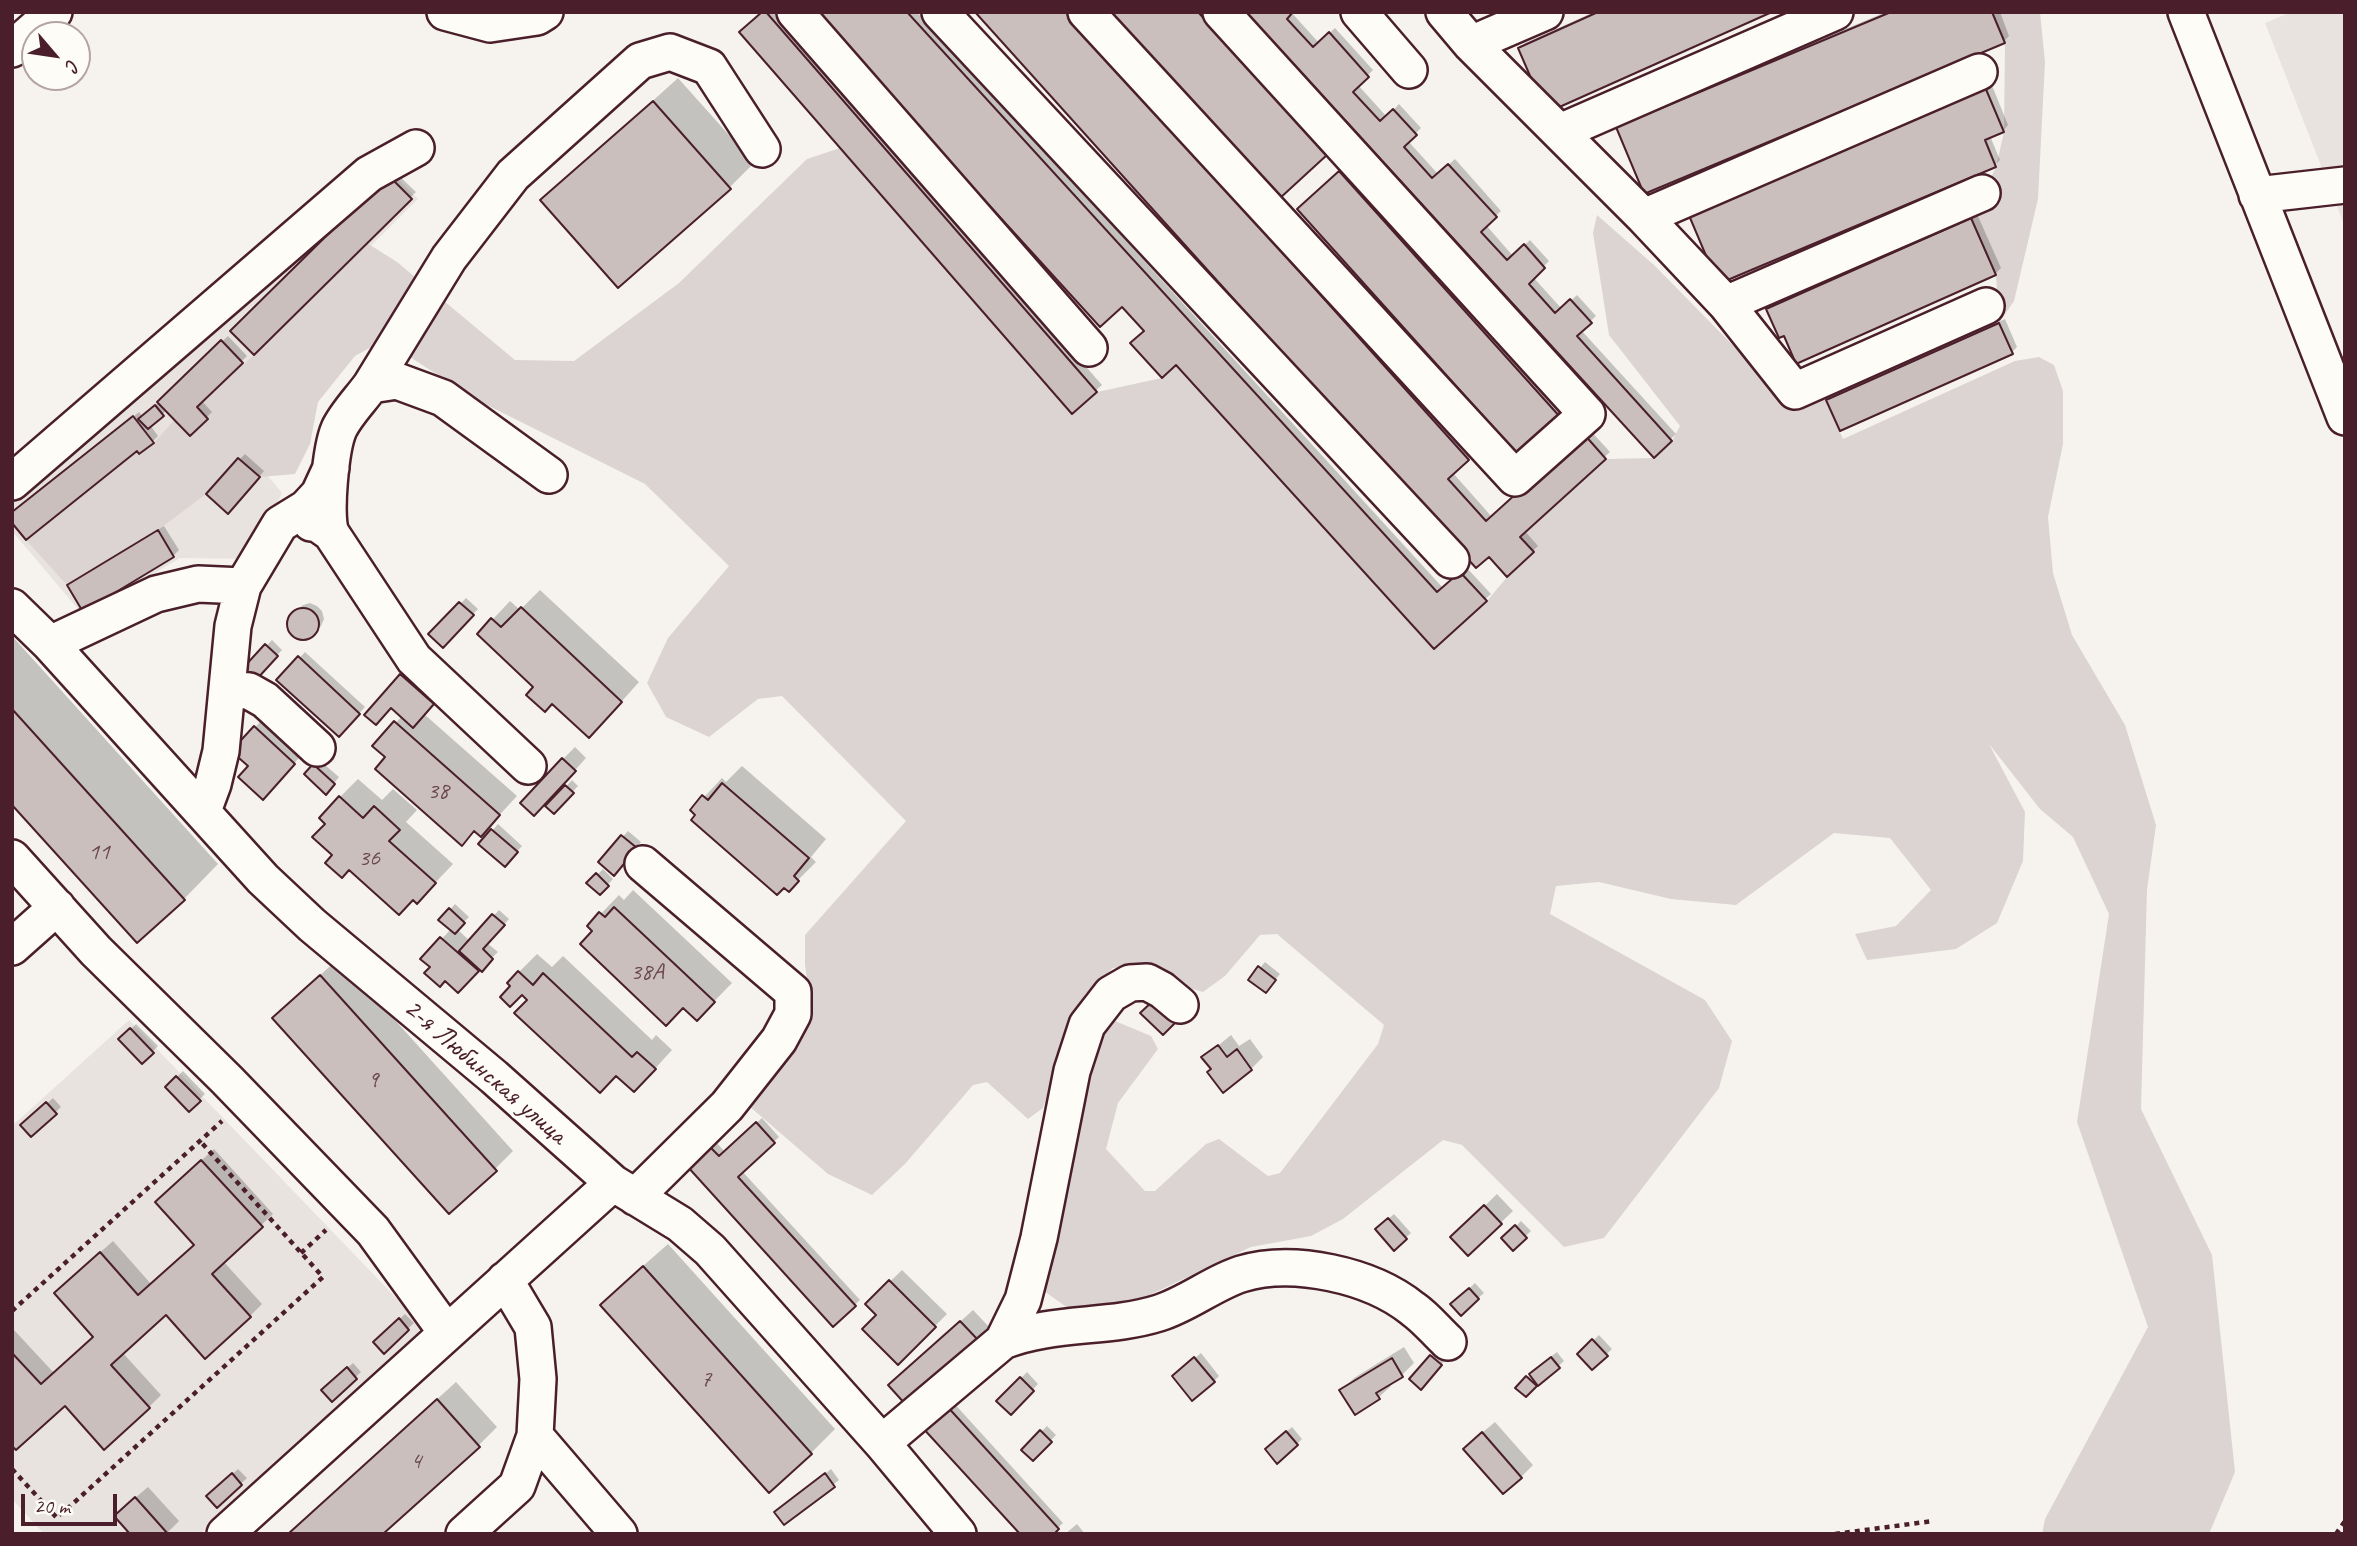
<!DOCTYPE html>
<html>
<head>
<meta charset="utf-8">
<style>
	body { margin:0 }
	#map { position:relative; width:2357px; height:1546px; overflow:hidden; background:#f6f3ef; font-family:Caveat,sans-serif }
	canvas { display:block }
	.frame { position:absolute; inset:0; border:14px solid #4a1f2b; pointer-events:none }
	.north { position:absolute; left:21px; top:21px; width:70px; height:70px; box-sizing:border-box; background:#fdfcf7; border:2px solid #b5a4a5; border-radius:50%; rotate:119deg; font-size:19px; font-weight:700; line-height:28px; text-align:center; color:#4a1f2b }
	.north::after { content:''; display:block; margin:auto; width:24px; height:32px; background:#4a1f2b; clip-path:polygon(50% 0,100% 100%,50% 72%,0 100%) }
	.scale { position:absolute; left:21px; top:1494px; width:96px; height:32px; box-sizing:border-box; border:4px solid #4a1f2b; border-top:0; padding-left:9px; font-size:21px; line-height:24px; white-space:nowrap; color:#4a1f2b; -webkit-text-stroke:5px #fdfcf7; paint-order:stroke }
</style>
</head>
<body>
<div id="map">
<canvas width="2357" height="1546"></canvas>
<div class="frame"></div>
<div class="north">С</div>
<div class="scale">20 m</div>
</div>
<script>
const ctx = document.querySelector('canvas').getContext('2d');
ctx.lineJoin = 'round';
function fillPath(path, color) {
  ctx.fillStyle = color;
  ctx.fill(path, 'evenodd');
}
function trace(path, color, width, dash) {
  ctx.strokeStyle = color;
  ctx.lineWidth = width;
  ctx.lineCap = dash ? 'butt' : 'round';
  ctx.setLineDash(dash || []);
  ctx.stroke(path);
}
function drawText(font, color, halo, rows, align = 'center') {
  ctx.font = font + ' Caveat,sans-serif';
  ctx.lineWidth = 6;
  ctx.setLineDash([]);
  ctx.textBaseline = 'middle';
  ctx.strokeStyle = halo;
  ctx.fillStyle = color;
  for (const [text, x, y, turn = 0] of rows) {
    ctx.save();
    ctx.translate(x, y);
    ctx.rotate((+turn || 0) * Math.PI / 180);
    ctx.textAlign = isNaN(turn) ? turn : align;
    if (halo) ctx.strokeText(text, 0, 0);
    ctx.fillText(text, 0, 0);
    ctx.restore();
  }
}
fillPath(new Path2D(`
	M 2291,12 L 2345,12 L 2345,227 L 2265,23 Z
	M 388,169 L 418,199 L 210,406 L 282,493 L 250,559 L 180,558 L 83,615 L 12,531 L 12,500 Z
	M 129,1020 L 426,1329 L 200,1534 L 44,1534 L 12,1499 L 12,1126 Z`), '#e9e3e0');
fillPath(new Path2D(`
	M 1992,12 L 2040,12 L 2045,62 L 2038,199 L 2014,301 L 1999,323 L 1996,275 L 1971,218 L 1996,167 L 2004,132 L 2005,43 Z
	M 840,148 L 1072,414 L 1097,392 L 1162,378 L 1176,365 L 1434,649 L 1487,601 L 1507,577 L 1534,553 L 1520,537 L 1606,459 L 1654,458 L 1672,441 L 1680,426 L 1609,335 L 1593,233 L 1597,215 L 1654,265 L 1767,380 L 1798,398 L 1826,400 L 1843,439 L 2015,361 L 2039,357 L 2054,365 L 2063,391 L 2063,444 L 2048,517 L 2053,573 L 2072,635 L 2125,725 L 2156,825 L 2147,890 L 2141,1109 L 2212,1255 L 2235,1472 L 2209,1534 L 2042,1534 L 2045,1519 L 2148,1327 L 2077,1122 L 2109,914 L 2073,837 L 2040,809 L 1989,744 L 2025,812 L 2023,861 L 1997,923 L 1956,949 L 1867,960 L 1855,934 L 1896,926 L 1931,890 L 1890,838 L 1834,833 L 1736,905 L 1671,899 L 1599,882 L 1556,886 L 1550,914 L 1705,1000 L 1732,1041 L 1719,1088 L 1604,1238 L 1564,1247 L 1462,1145 L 1443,1140 L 1343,1219 L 1311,1236 L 1251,1247 L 1120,1309 L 1072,1311 L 1044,1291 L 1070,1129 L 1096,1039 L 1115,1021 L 1151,1036 L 1158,1049 L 1118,1103 L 1106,1149 L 1145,1191 L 1155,1191 L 1206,1144 L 1219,1139 L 1268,1176 L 1280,1173 L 1378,1044 L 1384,1025 L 1277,934 L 1260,935 L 1225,976 L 1203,992 L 1179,985 L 1141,965 L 1113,968 L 1085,994 L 1055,1070 L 1043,1108 L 1028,1119 L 987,1082 L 973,1085 L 905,1164 L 872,1195 L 828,1174 L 749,1106 L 763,1074 L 811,1006 L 805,965 L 805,935 L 906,821 L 782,696 L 758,699 L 709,737 L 666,717 L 647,683 L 668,638 L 729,566 L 645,484 L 473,398 L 384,340 L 355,356 L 318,402 L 310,444 L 295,474 L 260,477 L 238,459 L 206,494 L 158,530 L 67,585 L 26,540 L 137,451 L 140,454 L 154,443 L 174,420 L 190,436 L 208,419 L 197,407 L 254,355 L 367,243 L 397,262 L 515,360 L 574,361 L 679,283 L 807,159 Z`), '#dcd4d2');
fillPath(new Path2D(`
	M 764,12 L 777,12 L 1102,385 L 1072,412 Z
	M 816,12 L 917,12 L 1443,588 L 1466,567 L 1491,594 L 1435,646 L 1122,305 Z
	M 978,12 L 1076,12 L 1474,454 L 1453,473 L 1492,517 L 1589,429 L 1610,452 L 1524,530 L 1538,546 L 1507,575 Z
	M 1249,12 L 1291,12 L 1319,43 L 1335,28 L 1373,70 L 1358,85 L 1387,117 L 1399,104 L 1421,128 L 1408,141 L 1438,174 L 1455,159 L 1501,211 L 1486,225 L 1513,256 L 1530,240 L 1549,261 L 1533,277 L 1562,309 L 1577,295 L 1596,316 L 1581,330 L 1676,434 L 1654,455 Z
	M 1594,12 L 1768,12 L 1520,49 L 1525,43 Z
	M 1886,12 L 2000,12 L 2009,36 L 2004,41 L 1618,128 L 1623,122 Z
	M 678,78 L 754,163 L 730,187 L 543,200 Z
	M 1991,83 L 2008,125 L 2003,131 L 1990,136 L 2000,160 L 1995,165 L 1719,282 Z
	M 1346,167 L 1565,411 L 1519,453 L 1305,204 Z
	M 394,171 L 416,192 L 254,352 Z
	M 1977,214 L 2001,268 L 1995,274 L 1785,334 L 1768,310 L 1774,304 Z
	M 2005,319 L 2017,347 L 2012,352 L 1828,400 L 1834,394 Z
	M 228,336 L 247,356 L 201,400 L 212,412 L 190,434 L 167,410 L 150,425 L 158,436 L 153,441 L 15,511 L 139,412 L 143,417 Z
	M 245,454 L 264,471 L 234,506 L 239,460 Z
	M 164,526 L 179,550 L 173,556 L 69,585 L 75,580 Z
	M 540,590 L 639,682 L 607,718 L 479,634 L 510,601 L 520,610 Z
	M 466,598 L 478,609 L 443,645 L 431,634 Z
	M 310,603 L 317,606 L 322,611 L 324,619 L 321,626 L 309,637 L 302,638 L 295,636 L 290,630 L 288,623 L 291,616 L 303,605 Z
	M 12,636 L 218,864 L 184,899 L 12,803 Z
	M 272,640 L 282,650 L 256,678 L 246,668 Z
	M 305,652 L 365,707 L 339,735 L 279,680 Z
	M 413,663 L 445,691 L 424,714 L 517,796 L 481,835 L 475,830 L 462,844 L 387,757 L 375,746 L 402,716 L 391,706 L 367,714 Z
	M 260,722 L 299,758 L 263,797 L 250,766 L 234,751 Z
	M 575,747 L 586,758 L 546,802 L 563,759 Z
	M 319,760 L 339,777 L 331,787 L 314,765 Z
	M 742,766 L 826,839 L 811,857 L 816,862 L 788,890 L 692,810 L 722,778 L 726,782 Z
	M 358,779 L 382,800 L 393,789 L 417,810 L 406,822 L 453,864 L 435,883 L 334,855 L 327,823 L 340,797 Z
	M 572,780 L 578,786 L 554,812 L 548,806 Z
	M 498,824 L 522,846 L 505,865 L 481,844 Z
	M 628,831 L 641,842 L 619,868 L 600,862 Z
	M 603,869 L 613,879 L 600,893 L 589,883 Z
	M 633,890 L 732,983 L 697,1019 L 589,926 L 619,895 L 624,900 Z
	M 455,904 L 469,917 L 457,929 L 470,941 L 499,910 L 509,919 L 487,943 L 498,952 L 470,979 L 432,967 L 423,959 L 451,929 L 441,920 Z
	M 537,954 L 552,967 L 563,956 L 652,1040 L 656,1035 L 672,1050 L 652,1072 L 530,1000 L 512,986 L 519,972 Z
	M 339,958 L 513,1151 L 495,1169 L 293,1000 Z
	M 1265,962 L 1280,974 L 1271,985 L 1260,968 Z
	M 136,1024 L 158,1046 L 142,1062 L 121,1039 Z
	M 1231,1035 L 1239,1046 L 1250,1039 L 1263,1057 L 1251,1069 L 1213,1069 L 1203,1058 Z
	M 183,1071 L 205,1094 L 189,1109 L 167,1087 Z
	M 53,1098 L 61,1107 L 31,1135 L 23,1125 Z
	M 762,1118 L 779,1137 L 742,1171 L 860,1300 L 833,1324 L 689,1166 L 716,1142 L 725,1152 Z
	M 214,1149 L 273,1214 L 223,1261 L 262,1304 L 250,1316 L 166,1312 L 122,1352 L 161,1395 L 149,1407 L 65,1404 L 12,1444 L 12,1332 L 14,1330 L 54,1373 L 95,1336 L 68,1281 L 113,1241 L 151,1284 L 196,1245 L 169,1190 Z
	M 1497,1194 L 1513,1211 L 1468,1254 L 1453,1237 Z
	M 1394,1214 L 1411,1233 L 1394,1248 L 1377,1229 Z
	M 1521,1221 L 1531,1231 L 1513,1248 L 1504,1239 Z
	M 668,1244 L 835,1429 L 811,1453 L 626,1281 Z
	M 902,1270 L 947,1314 L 898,1363 L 878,1315 L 867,1304 Z
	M 1475,1283 L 1484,1293 L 1461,1313 L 1453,1304 Z
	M 973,1310 L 990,1328 L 978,1340 L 903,1374 Z
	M 405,1314 L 414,1323 L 384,1351 L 375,1342 Z
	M 1599,1335 L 1612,1349 L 1592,1368 L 1579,1354 Z
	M 1404,1347 L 1414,1363 L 1402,1375 L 1390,1383 L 1391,1386 L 1379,1397 L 1355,1412 L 1342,1390 L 1354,1378 Z
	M 1436,1350 L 1446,1359 L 1426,1382 L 1431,1356 Z
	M 1557,1352 L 1564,1361 L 1526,1395 L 1518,1388 L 1536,1368 Z
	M 1201,1353 L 1219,1376 L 1214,1381 L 1180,1371 Z
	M 353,1363 L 361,1372 L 332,1399 L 323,1390 Z
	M 1027,1372 L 1038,1384 L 1011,1413 L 999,1401 Z
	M 456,1382 L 497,1427 L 479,1445 L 381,1534 L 288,1534 Z
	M 951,1400 L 1063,1523 L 1051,1534 L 924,1426 Z
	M 1495,1422 L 1533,1465 L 1521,1477 L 1477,1437 Z
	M 1047,1426 L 1056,1435 L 1033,1459 L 1023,1450 Z
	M 1292,1427 L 1302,1439 L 1297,1444 L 1272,1444 Z
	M 238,1469 L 247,1478 L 217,1506 L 208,1496 Z
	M 831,1469 L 839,1480 L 785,1523 L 782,1507 Z
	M 148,1487 L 179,1521 L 166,1534 L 128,1504 Z
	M 1077,1524 L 1085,1534 L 1065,1534 Z`), '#0003');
const building = new Path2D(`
	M 762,12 L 766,12 L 1097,392 L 1072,414 L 739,32 Z
	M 813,12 L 907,12 L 1437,592 L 1460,572 L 1487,601 L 1434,649 L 1176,365 L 1162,378 L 1130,343 L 1144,331 L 1122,307 L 1100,327 Z
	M 975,12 L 1066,12 L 1469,460 L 1448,479 L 1486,521 L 1583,433 L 1606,459 L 1520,537 L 1534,552 L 1507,577 L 1489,557 L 1476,568 Z
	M 1109,12 L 1198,12 L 1328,154 L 1279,199 Z
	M 1246,12 L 1293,12 L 1287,19 L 1313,47 L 1329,32 L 1369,77 L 1353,92 L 1380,121 L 1393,109 L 1417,135 L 1404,147 L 1432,178 L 1448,164 L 1497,217 L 1481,232 L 1507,260 L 1524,244 L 1545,268 L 1529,284 L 1555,313 L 1570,299 L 1592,323 L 1577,336 L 1672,441 L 1654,458 Z
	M 1598,12 L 1772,12 L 1546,113 L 1518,48 Z
	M 1891,12 L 1992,12 L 2005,43 L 1644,194 L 1616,127 Z
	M 1985,87 L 2004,132 L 1985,140 L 1996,167 L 1718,284 L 1688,213 Z
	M 653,101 L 731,189 L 618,288 L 540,200 Z
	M 1339,171 L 1561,418 L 1519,456 L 1297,209 Z
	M 388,175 L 412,199 L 254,355 L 230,331 Z
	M 1971,218 L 1996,275 L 1796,364 L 1784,336 L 1779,338 L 1766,309 Z
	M 1999,323 L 2013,354 L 1840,431 L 1826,400 Z
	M 221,340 L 243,363 L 197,407 L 208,419 L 190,436 L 157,402 Z
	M 155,405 L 164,416 L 148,429 L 138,419 Z
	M 133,416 L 154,443 L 139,454 L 137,451 L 26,540 L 12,523 L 12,512 Z
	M 238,458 L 260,477 L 228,514 L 206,494 Z
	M 158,530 L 174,557 L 83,612 L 67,585 Z
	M 459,602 L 474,615 L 443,648 L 428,634 Z
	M 521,607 L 622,702 L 589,738 L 552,704 L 545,712 L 526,695 L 533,687 L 477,634 L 491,618 L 501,627 Z
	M287 624a16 16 0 1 1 32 0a16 16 0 1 1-32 0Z
	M 265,644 L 278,656 L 256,680 L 243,668 Z
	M 298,656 L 360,714 L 339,737 L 276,680 Z
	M 400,674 L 434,704 L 413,728 L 391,708 L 376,725 L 364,715 Z
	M 12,709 L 185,900 L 137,943 L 12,805 Z
	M 394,721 L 500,815 L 481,837 L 474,831 L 462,846 L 375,769 L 385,757 L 372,746 Z
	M 254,726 L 295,764 L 263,800 L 238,777 L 248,766 L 231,751 Z
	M 562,758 L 576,771 L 534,816 L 520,803 Z
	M 313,764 L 335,784 L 326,795 L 304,774 Z
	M 722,783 L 809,858 L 794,876 L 799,881 L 789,892 L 784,888 L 777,895 L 691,820 L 695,815 L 690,810 L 702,795 L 708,800 Z
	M 565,785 L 574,793 L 554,814 L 545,806 Z
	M 339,796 L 363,818 L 374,806 L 400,830 L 389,841 L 436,883 L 417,904 L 413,900 L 399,915 L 349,870 L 342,878 L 325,863 L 332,855 L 312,837 L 325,824 L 319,818 Z
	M 491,829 L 518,852 L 505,867 L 478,844 Z
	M 621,835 L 637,848 L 614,876 L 598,862 Z
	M 596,873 L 609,886 L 600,895 L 586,883 Z
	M 614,907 L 715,1002 L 697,1021 L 683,1008 L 666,1026 L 580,944 L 592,931 L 587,926 L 599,912 L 605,917 Z
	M 449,908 L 465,923 L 455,934 L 438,920 Z
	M 492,914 L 505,925 L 483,949 L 493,959 L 482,972 L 459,951 Z
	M 440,937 L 479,971 L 458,993 L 445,981 L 440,987 L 424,973 L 430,967 L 420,959 Z
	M 1258,966 L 1276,980 L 1266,993 L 1248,980 Z
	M 518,971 L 533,985 L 543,973 L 632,1057 L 637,1052 L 656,1069 L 634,1092 L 616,1076 L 600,1093 L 514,1013 L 527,1000 L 522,995 L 510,1007 L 500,997 L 510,986 L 507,983 Z
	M 320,975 L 497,1171 L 449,1214 L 272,1018 Z
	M 1154,1000 L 1178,1020 L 1163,1035 L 1140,1013 Z
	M 130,1028 L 154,1053 L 142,1064 L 118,1039 Z
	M 1218,1045 L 1227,1057 L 1237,1049 L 1252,1070 L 1223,1093 L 1207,1072 L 1211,1069 L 1201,1057 Z
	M 176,1076 L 201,1101 L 189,1112 L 165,1087 Z
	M 46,1102 L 57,1114 L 31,1137 L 20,1125 Z
	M 756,1122 L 775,1143 L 738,1177 L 856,1306 L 833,1327 L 687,1166 L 709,1146 L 719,1156 Z
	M 201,1160 L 263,1227 L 212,1274 L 251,1317 L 205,1359 L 166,1315 L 111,1365 L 150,1408 L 104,1450 L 65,1406 L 16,1450 L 12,1446 L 12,1353 L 41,1384 L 93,1337 L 54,1293 L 100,1252 L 138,1295 L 194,1245 L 155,1202 Z
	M 1484,1205 L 1502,1224 L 1468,1256 L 1450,1237 Z
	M 1388,1218 L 1407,1239 L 1394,1251 L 1375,1229 Z
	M 1515,1225 L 1527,1238 L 1513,1251 L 1501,1238 Z
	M 643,1266 L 812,1454 L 769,1493 L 600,1305 Z
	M 889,1280 L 936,1327 L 898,1365 L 862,1329 L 876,1315 L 865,1304 Z
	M 1469,1288 L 1479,1299 L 1461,1316 L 1450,1304 Z
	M 399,1318 L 409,1330 L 384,1354 L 373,1342 Z
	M 960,1321 L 979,1341 L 907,1406 L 888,1385 Z
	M 1592,1339 L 1608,1356 L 1592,1370 L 1577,1354 Z
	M 1430,1355 L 1442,1365 L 1421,1390 L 1409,1379 Z
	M 1194,1357 L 1215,1382 L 1192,1401 L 1172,1376 Z
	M 1551,1357 L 1560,1368 L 1538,1386 L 1529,1374 Z
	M 1392,1358 L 1403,1377 L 1376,1393 L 1380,1399 L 1355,1415 L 1339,1390 Z
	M 347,1367 L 357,1379 L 332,1402 L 321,1390 Z
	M 1526,1376 L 1537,1386 L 1526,1397 L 1515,1388 Z
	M 1020,1377 L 1034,1391 L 1011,1415 L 996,1401 Z
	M 437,1399 L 480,1447 L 383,1534 L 288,1534 Z
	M 945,1404 L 1059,1529 L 1054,1534 L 1020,1534 L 921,1426 Z
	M 1040,1430 L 1052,1442 L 1033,1461 L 1021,1450 Z
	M 1286,1431 L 1298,1445 L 1277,1464 L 1265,1449 Z
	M 1482,1432 L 1522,1478 L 1503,1494 L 1463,1449 Z
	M 232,1473 L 242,1485 L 217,1508 L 206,1496 Z
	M 825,1473 L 835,1487 L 784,1525 L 774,1512 Z
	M 135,1497 L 168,1534 L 130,1534 L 114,1516 Z`);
fillPath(building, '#cbbfbe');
trace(building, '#4a1f2b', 2);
const minor = new Path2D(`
	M 445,12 L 490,24 L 537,17 L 545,12
	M 795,12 L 1089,348
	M 940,12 L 1451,560
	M 1086,12 L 1515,478 L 1587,414 L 1221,12
	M 1359,12 L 1409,70
	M 1444,12 L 1471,44 L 1644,217 L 1726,304 L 1795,391 L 1986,306
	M 2186,12 L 2345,417
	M 1471,44 L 1545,12
	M 12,49 L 54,12
	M 1560,132 L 1835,12
	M 2257,195 L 2345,185
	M 1644,217 L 1979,72
	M 1726,304 L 1982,193
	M 371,385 L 449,258 L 513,175 L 640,61 L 670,52 L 709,67 L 762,149
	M 12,482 L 369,174 L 416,148
	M 311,523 L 318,524 L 331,533 L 414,659 L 528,766
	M 331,533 C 324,515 331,447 339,429 C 346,414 361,399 371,385 L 397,381 L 443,398 L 549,475
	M 12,607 L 50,644 L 263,879 L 312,925 L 494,1077 L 613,1183 L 680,1224 L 710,1250 L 882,1443 L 958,1534
	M 50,644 L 156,594 L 198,584 L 243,586
	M 227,689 L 249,691 L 265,700 L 317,748
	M 203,811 L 213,784 L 221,751 L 233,626 L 243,586 L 280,524 L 306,508 L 319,494 L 331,468
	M 12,858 L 96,951 L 227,1080 L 373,1231 L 447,1333
	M 12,947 L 57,907
	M 635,1197 L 727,1106 L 779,1040 L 793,1014 L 793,992 L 643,864
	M 1003,1341 L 1023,1300 L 1039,1238 L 1072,1071 L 1087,1025 L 1111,994 L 1130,983 L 1147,982 L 1162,990 L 1180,1005
	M 535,1436 L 619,1534
	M 882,1443 L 1003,1341 C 1053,1321 1108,1329 1159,1313 C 1188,1304 1213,1283 1241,1274 C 1293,1258 1371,1275 1413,1309 C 1426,1318 1436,1331 1448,1342
	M 225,1534 L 613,1183
	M 464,1534 L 517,1486 L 535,1436 L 538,1379 L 533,1327 L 505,1280`);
trace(minor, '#4a1f2b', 40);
trace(new Path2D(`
	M 301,1253 L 326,1230
	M 12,1311 L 222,1121
	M 12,1469 L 57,1518 L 323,1277 L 200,1141
	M 1835,1534 L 1933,1521
	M 2336,1534 L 2345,1521`), '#4a1f2b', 4.5, [5, 5]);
trace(minor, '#fdfcf7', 35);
drawText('24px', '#6a4750', null, [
	["38",438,792],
	["11",99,853],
	["36",369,859],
	["38А",647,973],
	["9",373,1081],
	["7",706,1380],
	["4",416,1462]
]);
drawText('28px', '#4a1f2b', '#fdfcf7', [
	["2-я Любинская улица",485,1072,41]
]);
</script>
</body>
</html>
